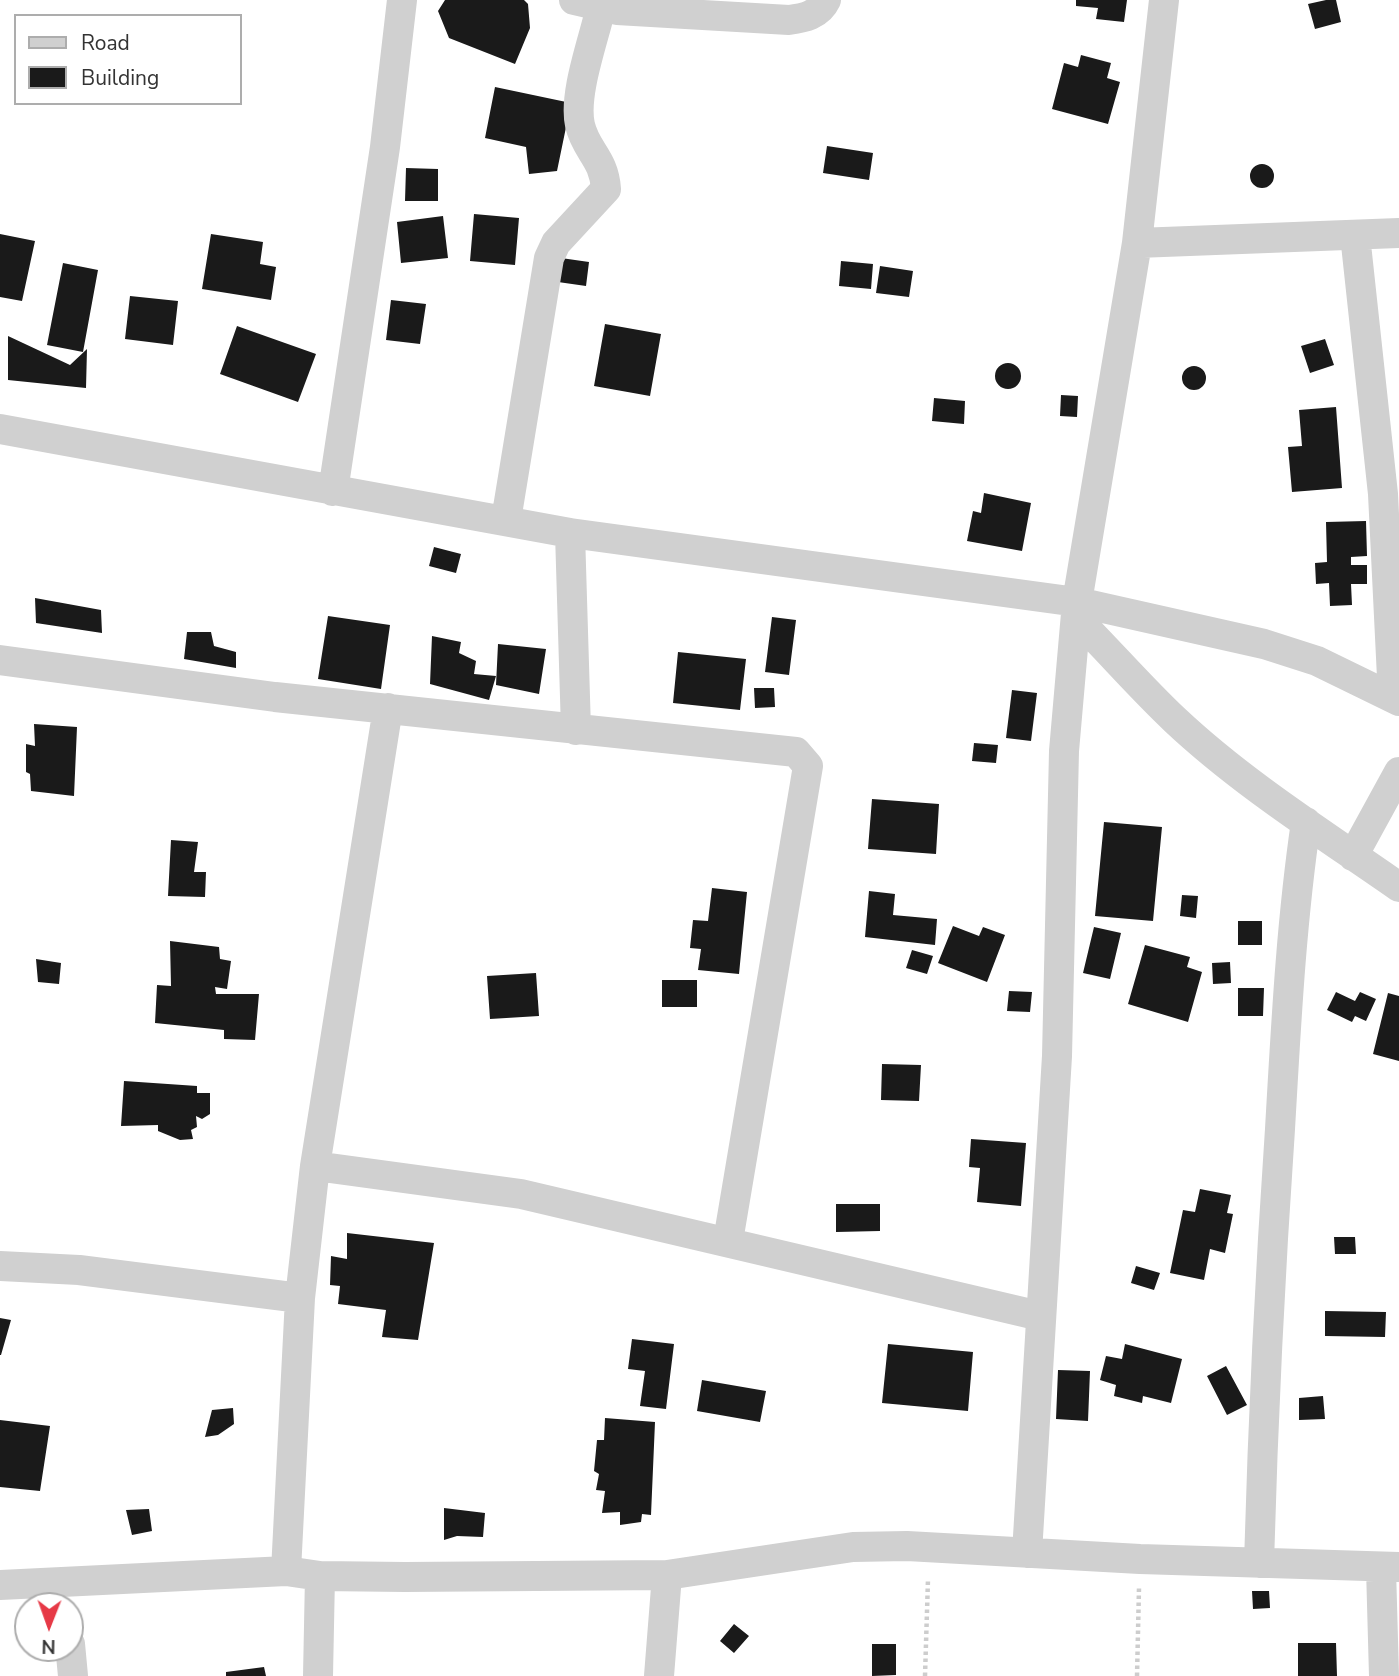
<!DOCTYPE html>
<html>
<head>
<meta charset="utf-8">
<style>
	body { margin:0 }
	#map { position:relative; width:1399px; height:1676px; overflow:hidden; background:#fff; font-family:"Nunito Sans",sans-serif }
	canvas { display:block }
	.legend { position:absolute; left:14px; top:14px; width:228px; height:91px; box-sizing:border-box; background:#fff; border:2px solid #adadad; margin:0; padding:9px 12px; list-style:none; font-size:21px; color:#333 }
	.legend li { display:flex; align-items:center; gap:14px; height:35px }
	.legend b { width:35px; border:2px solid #adadad }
	.north { position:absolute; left:14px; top:1592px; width:70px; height:70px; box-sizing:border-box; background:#fff; border:2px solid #adadad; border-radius:50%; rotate:181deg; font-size:19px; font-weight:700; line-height:28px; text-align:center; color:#333 }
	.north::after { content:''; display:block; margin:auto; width:24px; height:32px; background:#e63946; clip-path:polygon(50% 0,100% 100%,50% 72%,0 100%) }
</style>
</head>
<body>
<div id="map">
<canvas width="1399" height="1676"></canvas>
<ul class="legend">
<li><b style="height:9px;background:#d0d0d0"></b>Road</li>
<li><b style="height:19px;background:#1a1a1a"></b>Building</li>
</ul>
<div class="north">N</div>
</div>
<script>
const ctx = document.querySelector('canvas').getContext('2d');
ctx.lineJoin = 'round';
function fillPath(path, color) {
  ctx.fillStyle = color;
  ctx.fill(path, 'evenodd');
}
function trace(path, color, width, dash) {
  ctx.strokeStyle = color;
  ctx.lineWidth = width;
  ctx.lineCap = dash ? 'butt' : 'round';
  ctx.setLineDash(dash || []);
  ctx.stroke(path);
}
fillPath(new Path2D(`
	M 445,0 L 524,0 L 528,4 L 530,28 L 515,64 L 449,38 L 438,11 Z
	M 1076,0 L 1127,0 L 1124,22 L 1096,19 L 1098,8 L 1076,6 Z
	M 1326,0 L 1336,0 L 1341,22 L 1315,29 L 1308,4 Z
	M 1081,55 L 1111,63 L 1107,78 L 1120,82 L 1108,124 L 1052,109 L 1064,63 L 1078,67 Z
	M 495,87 L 571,103 L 557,171 L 529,174 L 526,147 L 485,138 Z
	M 827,146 L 873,153 L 869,180 L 823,173 Z
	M1250 176a12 12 0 1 1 24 0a12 12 0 1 1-24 0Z
	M 406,168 L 438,169 L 438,201 L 405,201 Z
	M 474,214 L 519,218 L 515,265 L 470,261 Z
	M 443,216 L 448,258 L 401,263 L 397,222 Z
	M 0,234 L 35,241 L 22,301 L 0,297 Z
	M 211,234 L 263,242 L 260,264 L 276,267 L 271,300 L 202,289 Z
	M 561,258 L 589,262 L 586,286 L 558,282 Z
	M 841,261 L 873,264 L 871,289 L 839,286 Z
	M 63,263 L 98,270 L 83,352 L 47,345 Z
	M 880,266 L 913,271 L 909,297 L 876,293 Z
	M 130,296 L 178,301 L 173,345 L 125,339 Z
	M 391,300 L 426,304 L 420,344 L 386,340 Z
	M 605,324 L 661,334 L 650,396 L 594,386 Z
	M 237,326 L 316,354 L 298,402 L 220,374 Z
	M 8,336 L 70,365 L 87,349 L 86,388 L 8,380 Z
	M 1325,339 L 1334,365 L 1310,373 L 1301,346 Z
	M995 376a13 13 0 1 1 26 0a13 13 0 1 1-26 0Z
	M1182 378a12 12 0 1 1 24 0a12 12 0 1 1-24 0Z
	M 1061,395 L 1078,396 L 1077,417 L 1060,416 Z
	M 934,398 L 965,401 L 964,424 L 932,421 Z
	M 1336,407 L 1342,488 L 1292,492 L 1288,447 L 1302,446 L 1299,410 Z
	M 984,493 L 1031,503 L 1022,551 L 967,541 L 973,511 L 981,513 Z
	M 1366,521 L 1367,556 L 1351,557 L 1351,565 L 1367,565 L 1367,584 L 1351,584 L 1352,605 L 1330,606 L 1329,583 L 1316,584 L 1315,563 L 1327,562 L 1326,522 Z
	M 434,547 L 461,554 L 456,573 L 429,566 Z
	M 35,598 L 101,610 L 102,633 L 36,623 Z
	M 328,616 L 390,625 L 381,689 L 318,679 Z
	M 772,617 L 796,620 L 789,675 L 765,672 Z
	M 187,632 L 211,632 L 214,646 L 236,652 L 236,668 L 184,659 Z
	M 432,636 L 461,642 L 459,653 L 476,661 L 474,674 L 496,676 L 489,700 L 430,684 Z
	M 498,644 L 546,649 L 539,694 L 496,685 Z
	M 678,652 L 746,659 L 740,710 L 673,703 Z
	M 754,688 L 774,688 L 775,707 L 755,708 Z
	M 1012,690 L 1037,693 L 1031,741 L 1006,738 Z
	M 34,724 L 77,727 L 74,796 L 31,791 L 30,774 L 26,772 L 26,744 L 35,746 Z
	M 974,743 L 998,745 L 996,763 L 972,761 Z
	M 872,799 L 939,804 L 936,854 L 868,849 Z
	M 1104,822 L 1162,827 L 1153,921 L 1095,916 Z
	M 171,840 L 198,842 L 194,872 L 206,872 L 205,897 L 168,896 Z
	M 712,888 L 747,892 L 739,974 L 698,970 L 701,949 L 690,948 L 693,920 L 708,921 Z
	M 869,891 L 895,894 L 893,915 L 937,919 L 935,945 L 865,937 Z
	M 1182,895 L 1198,896 L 1196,918 L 1180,916 Z
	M 1238,921 L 1262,921 L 1262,945 L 1238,945 Z
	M 953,926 L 979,936 L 983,927 L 1005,935 L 987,982 L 938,963 Z
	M 1094,927 L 1121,933 L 1110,979 L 1083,973 Z
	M 170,941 L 219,947 L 220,959 L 231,961 L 227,989 L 215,987 L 216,994 L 259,994 L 255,1040 L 224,1039 L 224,1030 L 155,1023 L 157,985 L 171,986 Z
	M 1145,945 L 1190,957 L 1187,967 L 1202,972 L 1188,1022 L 1128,1004 Z
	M 912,950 L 933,956 L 927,974 L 906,968 Z
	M 36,959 L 61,963 L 59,984 L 38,982 Z
	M 1230,962 L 1231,983 L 1213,984 L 1212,963 Z
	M 536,973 L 539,1016 L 490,1019 L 487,976 Z
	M 662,980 L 697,980 L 697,1007 L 662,1007 Z
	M 1238,988 L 1264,988 L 1263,1016 L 1238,1016 Z
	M 1009,991 L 1032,992 L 1030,1012 L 1007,1011 Z
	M 1336,992 L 1355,1001 L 1360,992 L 1376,999 L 1366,1021 L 1355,1016 L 1352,1022 L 1327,1010 Z
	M 1388,993 L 1399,996 L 1399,1061 L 1373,1054 Z
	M 882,1064 L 921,1065 L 919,1101 L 881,1100 Z
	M 124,1081 L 197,1086 L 197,1093 L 210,1093 L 210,1114 L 202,1119 L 196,1116 L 197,1127 L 191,1130 L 193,1139 L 180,1140 L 158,1131 L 158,1125 L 121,1126 Z
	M 971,1139 L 1026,1143 L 1021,1206 L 977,1202 L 980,1168 L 969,1167 Z
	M 1200,1189 L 1231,1195 L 1227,1213 L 1233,1214 L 1225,1253 L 1210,1249 L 1204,1280 L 1170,1273 L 1183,1210 L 1195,1212 Z
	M 836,1204 L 880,1204 L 880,1231 L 836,1232 Z
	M 347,1233 L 434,1243 L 418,1340 L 382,1337 L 386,1310 L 338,1304 L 340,1286 L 330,1285 L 331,1256 L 347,1259 Z
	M 1334,1237 L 1355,1237 L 1356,1254 L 1335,1254 Z
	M 1136,1266 L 1160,1273 L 1154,1290 L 1131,1283 Z
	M 1325,1311 L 1386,1312 L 1385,1337 L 1325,1336 Z
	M 0,1318 L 11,1320 L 1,1355 L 0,1355 Z
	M 632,1339 L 674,1344 L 666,1409 L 640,1406 L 645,1371 L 628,1369 Z
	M 888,1344 L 973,1352 L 968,1411 L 882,1403 Z
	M 1125,1344 L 1182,1359 L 1171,1403 L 1143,1396 L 1142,1403 L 1114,1396 L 1116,1385 L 1100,1380 L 1106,1356 L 1122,1359 Z
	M 1226,1366 L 1247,1405 L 1227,1415 L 1207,1376 Z
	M 1058,1370 L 1090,1371 L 1088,1421 L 1056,1419 Z
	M 702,1380 L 766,1391 L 760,1422 L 697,1411 Z
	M 1323,1396 L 1325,1419 L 1299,1420 L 1299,1398 Z
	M 233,1408 L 234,1424 L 218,1435 L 205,1437 L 212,1410 Z
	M 605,1418 L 655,1422 L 651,1515 L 642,1514 L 641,1522 L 620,1525 L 620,1512 L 602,1513 L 605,1491 L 596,1490 L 599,1474 L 594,1471 L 597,1440 L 604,1440 Z
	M 0,1420 L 50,1426 L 40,1491 L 0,1487 Z
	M 444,1508 L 485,1513 L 483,1537 L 457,1536 L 444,1540 Z
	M 149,1509 L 152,1531 L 132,1535 L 126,1510 Z
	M 1252,1591 L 1269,1591 L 1270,1608 L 1253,1609 Z
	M 734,1624 L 749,1636 L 734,1653 L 720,1641 Z
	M 1298,1643 L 1336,1643 L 1337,1676 L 1298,1676 Z
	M 872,1644 L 896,1644 L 896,1675 L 872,1676 Z
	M 264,1667 L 266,1676 L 226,1676 L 226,1672 Z`), '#1a1a1a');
trace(new Path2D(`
	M 925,1676 L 928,1579
	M 1137,1676 L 1139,1588`), '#cdcdcd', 4.5, [3.5, 3.5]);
trace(new Path2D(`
	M 574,0 L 617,10 L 789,20 C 804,18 819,15 826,0
	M 1355,235 L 1383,494 L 1393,698
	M 1137,243 L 1399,233
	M 0,429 L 570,533 L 1077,602 L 1264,644 L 1317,661 L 1399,701
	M 333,491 L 385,147 L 402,0
	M 506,520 L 549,258 L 556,243 L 606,189 C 604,158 586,151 580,125 C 573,94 594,39 601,7
	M 570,533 L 576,730
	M 1077,619 C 1110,652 1141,688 1175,720 C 1242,783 1323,834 1399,887
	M 0,660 L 275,697 L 796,752 L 808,766 L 728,1241
	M 1353,856 L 1399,772
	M 315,1166 L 521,1194 L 1040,1316
	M 0,1266 L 79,1270 L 300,1298
	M 1027,1553 L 1057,1056 L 1064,751 L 1077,602 L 1137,243 L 1164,0
	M 1259,1563 C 1263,1418 1270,1274 1280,1129 C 1286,1026 1291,924 1306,822
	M 1381,1568 L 1384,1676
	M 286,1571 L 300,1298 L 315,1166 L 388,708
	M 0,1585 L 286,1571 L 320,1576 L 405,1577 L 667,1575 L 853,1547 L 907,1546 L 1140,1559 L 1399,1567
	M 70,1644 L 73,1676
	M 318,1676 L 320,1576
	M 659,1676 L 667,1575`), '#d0d0d0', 30);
</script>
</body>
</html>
